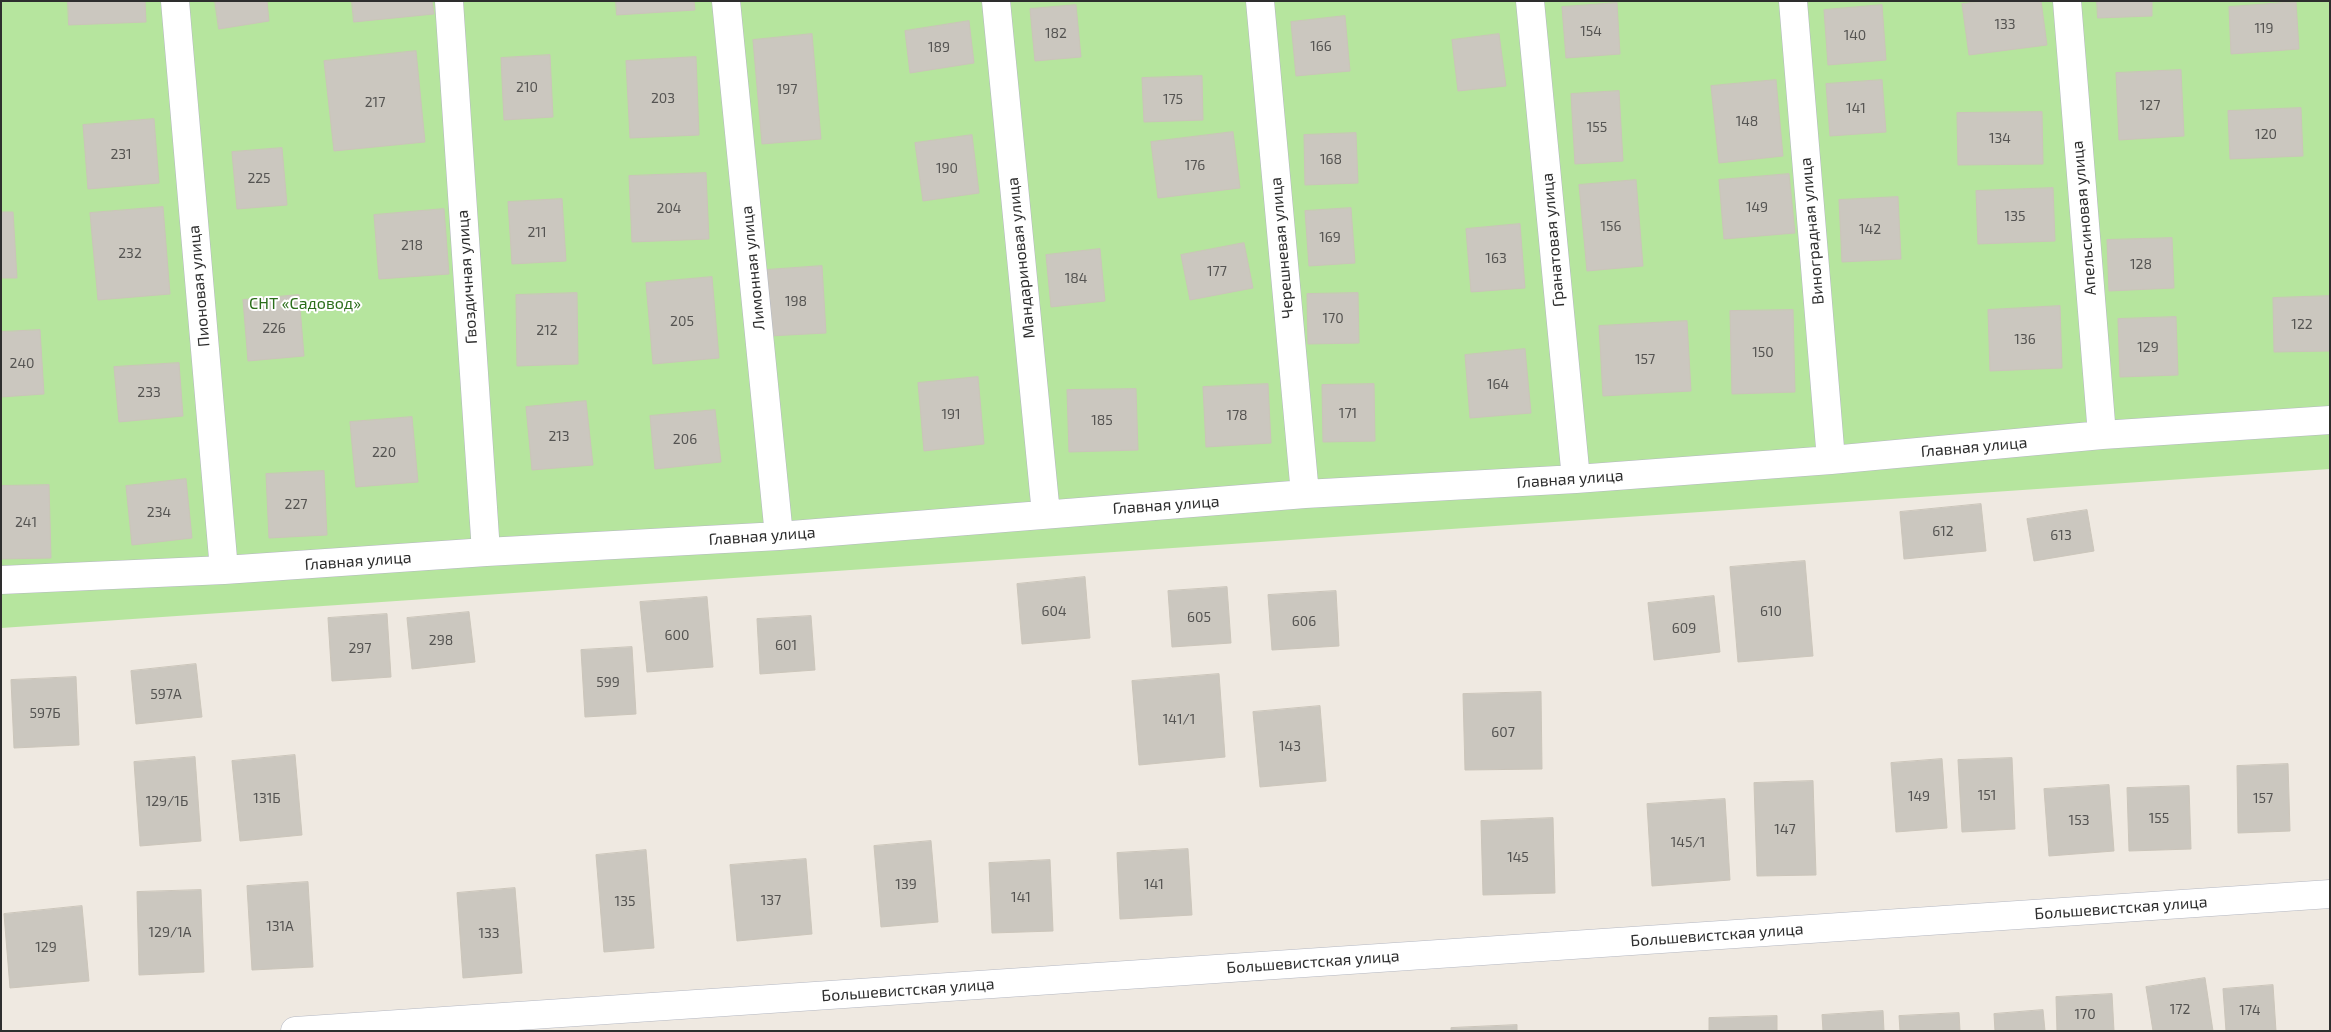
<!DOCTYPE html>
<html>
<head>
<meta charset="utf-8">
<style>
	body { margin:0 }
	#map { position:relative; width:2331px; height:1032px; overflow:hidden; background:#efe9e1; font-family:"Exo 2",sans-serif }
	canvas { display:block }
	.frame { position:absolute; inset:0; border:2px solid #2e2e2e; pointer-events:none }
</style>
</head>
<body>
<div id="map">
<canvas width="2331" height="1032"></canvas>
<div class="frame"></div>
</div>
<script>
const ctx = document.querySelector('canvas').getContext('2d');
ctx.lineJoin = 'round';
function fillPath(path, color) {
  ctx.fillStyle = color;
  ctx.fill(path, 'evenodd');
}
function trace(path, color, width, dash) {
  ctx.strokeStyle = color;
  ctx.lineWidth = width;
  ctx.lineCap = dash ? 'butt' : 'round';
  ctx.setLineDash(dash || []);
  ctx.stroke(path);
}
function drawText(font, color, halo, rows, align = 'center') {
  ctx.font = font + ' "Exo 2",sans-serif';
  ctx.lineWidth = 4;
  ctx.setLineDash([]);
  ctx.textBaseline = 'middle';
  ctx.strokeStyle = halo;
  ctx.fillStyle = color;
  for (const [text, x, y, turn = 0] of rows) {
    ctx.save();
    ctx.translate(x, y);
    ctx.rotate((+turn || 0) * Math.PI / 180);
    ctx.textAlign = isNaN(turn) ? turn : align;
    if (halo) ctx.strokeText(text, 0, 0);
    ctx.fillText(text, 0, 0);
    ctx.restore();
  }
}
fillPath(new Path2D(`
	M 1,1 L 2330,1 L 2330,469 L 1,628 Z`), '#b6e59e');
const building = new Path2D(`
	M 68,1 L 145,1 L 146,22 L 69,25 Z
	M 215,1 L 267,1 L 269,21 L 219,29 Z
	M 352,1 L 432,1 L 434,14 L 354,22 Z
	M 616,1 L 694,1 L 695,10 L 617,15 Z
	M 1985,1 L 2041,1 L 2047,45 L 1969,55 L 1962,4 Z
	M 2097,1 L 2152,1 L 2152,16 L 2098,18 Z
	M 2296,2 L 2299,49 L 2231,54 L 2229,7 Z
	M 1617,3 L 1620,54 L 1566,58 L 1562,7 Z
	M 1076,5 L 1081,57 L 1035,61 L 1030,9 Z
	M 1882,5 L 1886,60 L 1828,65 L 1824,10 Z
	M 1345,16 L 1350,71 L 1296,76 L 1291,22 Z
	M 969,21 L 974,63 L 910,73 L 905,31 Z
	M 812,34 L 821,139 L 762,144 L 753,40 Z
	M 1499,34 L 1506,86 L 1458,91 L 1452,40 Z
	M 416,51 L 425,142 L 334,151 L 324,61 Z
	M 550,55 L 553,117 L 504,120 L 501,58 Z
	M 696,57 L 699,135 L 630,138 L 626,61 Z
	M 2181,70 L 2184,136 L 2119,140 L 2116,73 Z
	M 1202,76 L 1203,120 L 1144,122 L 1142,78 Z
	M 1776,80 L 1783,156 L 1719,163 L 1711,86 Z
	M 1882,80 L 1886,132 L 1830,136 L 1826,84 Z
	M 1619,91 L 1623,161 L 1575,164 L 1571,94 Z
	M 2301,108 L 2303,156 L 2230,159 L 2228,111 Z
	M 2042,112 L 2043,164 L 1958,165 L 1957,113 Z
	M 154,119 L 159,183 L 88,189 L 83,125 Z
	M 1233,132 L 1240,188 L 1158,198 L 1151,142 Z
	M 1356,133 L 1358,183 L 1305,185 L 1304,135 Z
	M 972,135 L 979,193 L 923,201 L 915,143 Z
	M 282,148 L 287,205 L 237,209 L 232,152 Z
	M 706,173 L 709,239 L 632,242 L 629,176 Z
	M 1789,174 L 1795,233 L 1724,239 L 1719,180 Z
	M 1636,180 L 1643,266 L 1587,271 L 1579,185 Z
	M 2053,188 L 2055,241 L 1978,244 L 1976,191 Z
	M 1898,197 L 1901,259 L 1842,262 L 1839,200 Z
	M 562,199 L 566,261 L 512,264 L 508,202 Z
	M 163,207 L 170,294 L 98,300 L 90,213 Z
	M 1351,208 L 1355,263 L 1309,266 L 1305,211 Z
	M 444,209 L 449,274 L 379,279 L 374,215 Z
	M 1,212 L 13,212 L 17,278 L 1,278 Z
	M 1520,224 L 1525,288 L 1471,292 L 1466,229 Z
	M 2172,238 L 2174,288 L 2109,291 L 2107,240 Z
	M 1244,243 L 1253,288 L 1190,300 L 1181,255 Z
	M 1100,249 L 1105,301 L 1051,307 L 1046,255 Z
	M 822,266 L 826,333 L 769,336 L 766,270 Z
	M 712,277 L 719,358 L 653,364 L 646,283 Z
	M 577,293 L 578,364 L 517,366 L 516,295 Z
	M 1358,293 L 1359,343 L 1308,344 L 1307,294 Z
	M 299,295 L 304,356 L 248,361 L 243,300 Z
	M 2330,296 L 2330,351 L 2274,352 L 2273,298 Z
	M 2060,306 L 2062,368 L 1990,371 L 1988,310 Z
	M 1793,310 L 1795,392 L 1732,394 L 1730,311 Z
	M 2176,317 L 2178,375 L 2120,377 L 2118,319 Z
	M 1687,321 L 1691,391 L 1603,396 L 1599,326 Z
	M 40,330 L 44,394 L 1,397 L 1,332 Z
	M 1525,349 L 1531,413 L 1470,418 L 1465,355 Z
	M 179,363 L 183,416 L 119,422 L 114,367 Z
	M 978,377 L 984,444 L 924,451 L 918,383 Z
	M 1268,384 L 1271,443 L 1206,447 L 1203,387 Z
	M 1374,384 L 1375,441 L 1323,442 L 1322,385 Z
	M 1136,389 L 1138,450 L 1069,452 L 1067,390 Z
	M 586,401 L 593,465 L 532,470 L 526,407 Z
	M 715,410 L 721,462 L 655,469 L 650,416 Z
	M 412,417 L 418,482 L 356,487 L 350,422 Z
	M 324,471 L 327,535 L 269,538 L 266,474 Z
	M 186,479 L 192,538 L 132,545 L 126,486 Z
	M 49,485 L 51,558 L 1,559 L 1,486 Z
	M 1981,504 L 1986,551 L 1904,559 L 1900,512 Z
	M 2087,510 L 2094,551 L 2034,561 L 2027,519 Z
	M 1805,561 L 1813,656 L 1738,662 L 1730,567 Z
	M 1085,577 L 1090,638 L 1022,644 L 1017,584 Z
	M 1227,587 L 1231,643 L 1172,647 L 1168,591 Z
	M 1336,591 L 1339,646 L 1272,650 L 1268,595 Z
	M 1714,596 L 1720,652 L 1654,660 L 1648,603 Z
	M 707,597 L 713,667 L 647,672 L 640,602 Z
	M 469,612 L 475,662 L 412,669 L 407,618 Z
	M 387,614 L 391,677 L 332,681 L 328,618 Z
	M 811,616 L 815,670 L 760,674 L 757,619 Z
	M 632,647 L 636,714 L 585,717 L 581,650 Z
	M 196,664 L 202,717 L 136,724 L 131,671 Z
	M 1219,674 L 1225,757 L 1139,765 L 1132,681 Z
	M 76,677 L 79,745 L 14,748 L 11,680 Z
	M 1541,692 L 1542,769 L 1465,770 L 1463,694 Z
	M 1320,706 L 1326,781 L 1260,787 L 1253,712 Z
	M 295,755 L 302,835 L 240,841 L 232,761 Z
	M 195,757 L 201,841 L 140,846 L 134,762 Z
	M 2012,758 L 2015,829 L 1962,832 L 1958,760 Z
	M 1942,759 L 1947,828 L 1896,832 L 1891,763 Z
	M 2288,764 L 2290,831 L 2238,833 L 2237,766 Z
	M 1813,781 L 1816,875 L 1757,876 L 1754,783 Z
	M 2109,785 L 2114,851 L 2049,856 L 2044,789 Z
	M 2189,786 L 2191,849 L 2129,851 L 2127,788 Z
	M 1725,799 L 1730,880 L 1652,886 L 1647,804 Z
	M 1553,818 L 1555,893 L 1483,895 L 1481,821 Z
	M 931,841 L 938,922 L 881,927 L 874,846 Z
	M 1188,849 L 1192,915 L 1120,919 L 1117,853 Z
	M 646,850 L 654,948 L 604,952 L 596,855 Z
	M 806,859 L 812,934 L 737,941 L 730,865 Z
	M 1050,860 L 1053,931 L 992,933 L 989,863 Z
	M 308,882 L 313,967 L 252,970 L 247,886 Z
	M 515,888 L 522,973 L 463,978 L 457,893 Z
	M 201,890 L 204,972 L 139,975 L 137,892 Z
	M 82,906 L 89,981 L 10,988 L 4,914 Z
	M 2205,978 L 2213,1031 L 2153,1031 L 2146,987 Z
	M 2273,985 L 2276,1031 L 2226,1031 L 2223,989 Z
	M 2112,994 L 2114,1031 L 2057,1031 L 2056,997 Z
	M 2043,1010 L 2045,1031 L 1995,1031 L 1994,1014 Z
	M 1883,1011 L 1884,1031 L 1823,1031 L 1822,1015 Z
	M 1959,1013 L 1960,1031 L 1900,1031 L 1899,1016 Z
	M 1777,1016 L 1777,1031 L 1709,1031 L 1709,1018 Z
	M 1517,1025 L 1517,1031 L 1451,1031 L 1451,1028 Z`);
fillPath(building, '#cbc7bf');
trace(building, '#cbc5ba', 1);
const street = new Path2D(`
	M 175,1 L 224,570
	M 449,1 L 486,552
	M 726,1 L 779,536
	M 996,1 L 1046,514
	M 1260,1 L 1305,494
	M 1530,1 L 1576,479
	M 1793,1 L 1831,460
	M 2067,1 L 2102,435
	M 1,580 L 224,570 L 486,552 L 779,536 L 1305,494 L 1576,479 L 1831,460 L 2102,435 L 2330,420
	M 295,1031 L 2330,894`);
trace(street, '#b4b7c1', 29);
trace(street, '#fff', 28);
drawText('14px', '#555452', null, [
	["133",2005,24],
	["119",2264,28],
	["154",1591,31],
	["182",1056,33],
	["140",1855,35],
	["166",1321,46],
	["189",939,47],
	["210",527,87],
	["197",787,89],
	["203",663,98],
	["175",1173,99],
	["217",375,102],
	["127",2150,105],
	["141",1856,108],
	["148",1747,121],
	["155",1597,127],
	["120",2266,134],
	["134",2000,138],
	["231",121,154],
	["168",1331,159],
	["176",1195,165],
	["190",947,168],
	["225",259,178],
	["149",1757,207],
	["204",669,208],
	["135",2015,216],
	["156",1611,226],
	["142",1870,229],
	["211",537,232],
	["169",1330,237],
	["218",412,245],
	["232",130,253],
	["163",1496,258],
	["128",2141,264],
	["177",1217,271],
	["184",1076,278],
	["198",796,301],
	["170",1333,318],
	["205",682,321],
	["122",2302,324],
	["226",274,328],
	["212",547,330],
	["136",2025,339],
	["129",2148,347],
	["150",1763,352],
	["157",1645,359],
	["240",22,363],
	["164",1498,384],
	["233",149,392],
	["171",1348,413],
	["191",951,414],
	["178",1237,415],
	["185",1102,420],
	["213",559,436],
	["206",685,439],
	["220",384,452],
	["227",296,504],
	["234",159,512],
	["241",26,522],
	["612",1943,531],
	["613",2061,535],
	["604",1054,611],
	["610",1771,611],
	["605",1199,617],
	["606",1304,621],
	["609",1684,628],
	["600",677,635],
	["298",441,640],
	["601",786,645],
	["297",360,648],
	["599",608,682],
	["597А",166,694],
	["597Б",45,713],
	["141/1",1179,719],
	["607",1503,732],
	["143",1290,746],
	["151",1987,795],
	["149",1919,796],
	["131Б",267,798],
	["157",2263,798],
	["129/1Б",167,801],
	["155",2159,818],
	["153",2079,820],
	["147",1785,829],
	["145/1",1688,842],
	["145",1518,857],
	["139",906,884],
	["141",1154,884],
	["141",1021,897],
	["137",771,900],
	["135",625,901],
	["131А",280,926],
	["129/1А",170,932],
	["133",489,933],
	["129",46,947],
	["172",2180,1009],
	["174",2250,1010],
	["170",2085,1014]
]);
drawText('16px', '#2e2e2e', '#fff', [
	["Апельсиновая улица",2084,218,-95],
	["Виноградная улица",1812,231,-95],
	["Гранатовая улица",1553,240,-95],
	["Черешневая улица",1282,248,-95],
	["Мандариновая улица",1021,258,-96],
	["Лимонная улица",753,268,-96],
	["Гвоздичная улица",467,277,-94],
	["Пионовая улица",199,286,-95],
	["Главная улица",1974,447,-5],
	["Главная улица",1570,479,-4],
	["Главная улица",1166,505,-4],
	["Главная улица",762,536,-4],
	["Главная улица",358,561,-4],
	["Большевистская улица",2121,908,-4],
	["Большевистская улица",1717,935,-4],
	["Большевистская улица",1313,962,-4],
	["Большевистская улица",908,990,-4]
]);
drawText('16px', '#2c6e1b', '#fff', [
	["СНТ «Садовод»",305,304]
]);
</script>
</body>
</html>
